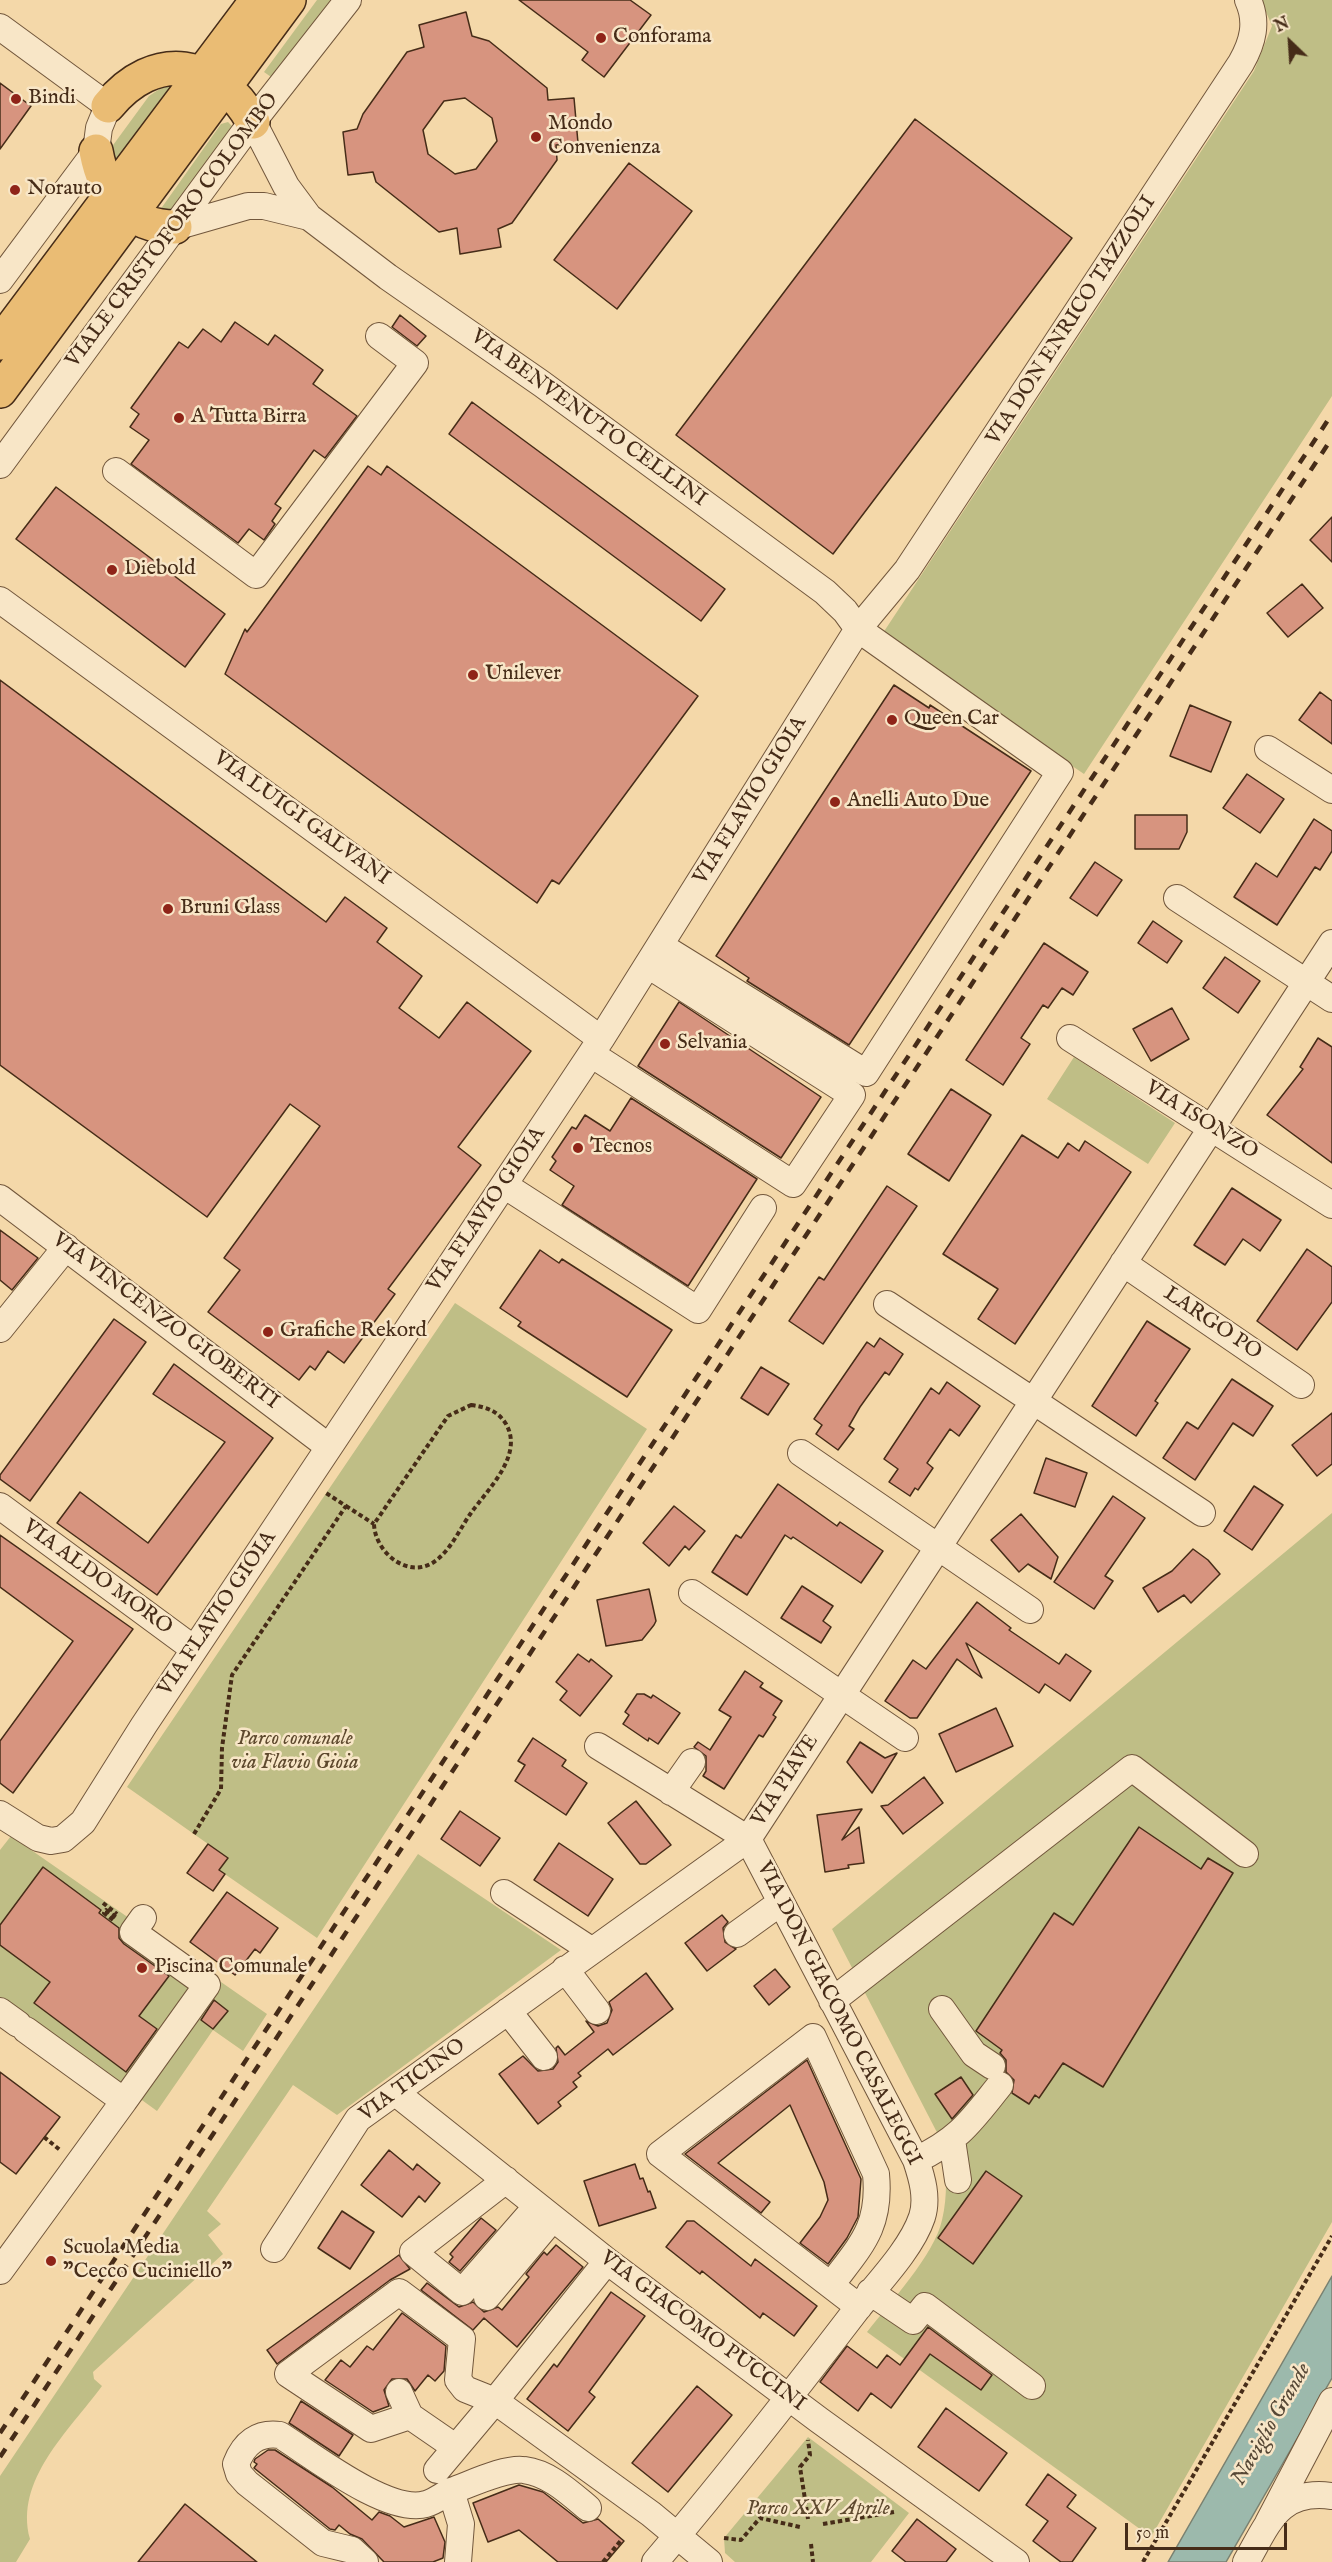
<!DOCTYPE html>
<html>
<head>
<meta charset="utf-8">
<style>
	body { margin:0 }
	#map { position:relative; width:1332px; height:2562px; overflow:hidden; background:#f4d8a9; font-family:"IM FELL English",serif }
	canvas { display:block }
	.north { position:absolute; left:1260px; top:12px; width:60px; height:60px; -webkit-text-stroke:4px #f8e6c7; paint-order:stroke; rotate:335deg; font-size:16px; font-weight:700; line-height:24px; text-align:center; color:#462c18 }
	.north::after { content:''; display:block; margin:auto; width:21px; height:27px; background:#462c18; clip-path:polygon(50% 0,100% 100%,50% 72%,0 100%) }
	.scale { position:absolute; left:1125px; top:2523px; width:162px; height:27px; box-sizing:border-box; border:3px solid #462c18; border-top:0; padding-left:8px; font-size:18px; line-height:21px; white-space:nowrap; color:#462c18; -webkit-text-stroke:4px #f8e6c7; paint-order:stroke }
</style>
</head>
<body>
<div id="map">
<canvas width="1332" height="2562"></canvas>
<div class="north">N</div>
<div class="scale">50 m</div>
</div>
<script>
const ctx = document.querySelector('canvas').getContext('2d');
ctx.lineJoin = 'round';
function fillPath(path, color) {
  ctx.fillStyle = color;
  ctx.fill(path, 'evenodd');
}
function trace(path, color, width, dash) {
  ctx.strokeStyle = color;
  ctx.lineWidth = width;
  ctx.lineCap = dash ? 'butt' : 'round';
  ctx.setLineDash(dash || []);
  ctx.stroke(path);
}
function drawText(font, color, halo, rows, align = 'center') {
  ctx.font = font + ' "IM FELL English",serif';
  ctx.lineWidth = 5;
  ctx.setLineDash([]);
  ctx.textBaseline = 'middle';
  ctx.strokeStyle = halo;
  ctx.fillStyle = color;
  for (const [text, x, y, turn = 0] of rows) {
    ctx.save();
    ctx.translate(x, y);
    ctx.rotate((+turn || 0) * Math.PI / 180);
    ctx.textAlign = isNaN(turn) ? turn : align;
    if (halo) ctx.strokeText(text, 0, 0);
    ctx.fillText(text, 0, 0);
    ctx.restore();
  }
}
fillPath(new Path2D(`
	M 317,0 L 333,0 L 274,79 L 264,72 Z
	M 1261,0 L 1332,0 L 1332,396 L 1084,774 L 881,636 L 1254,71 L 1272,26 Z
	M 167,84 L 176,86 L 108,176 L 108,152 L 149,96 Z
	M 228,122 L 233,127 L 172,214 L 160,210 L 221,124 Z
	M 1074,1057 L 1175,1123 L 1148,1164 L 1047,1099 Z
	M 455,1303 L 647,1429 L 317,1938 L 219,1870 L 228,1858 L 127,1787 Z
	M 1332,1513 L 1332,2222 L 1151,2537 L 867,2332 C 889,2304 935,2254 942,2220 C 948,2195 946,2171 944,2146 L 832,1929 Z
	M 11,1836 L 267,2014 L 243,2051 L 213,2030 L 157,2111 L 0,1997 L 0,1850 Z
	M 418,1854 L 561,1950 L 337,2115 L 293,2085 L 207,2211 L 221,2224 L 208,2235 L 223,2254 L 93,2372 L 94,2379 L 102,2386 C 69,2431 14,2480 30,2539 L 16,2562 L 0,2562 L 0,2476 Z
	M 808,2437 L 909,2513 L 871,2562 L 735,2562 L 725,2553 L 724,2538 Z`), '#bfbe86');
const water = new Path2D(`
	M 1332,2276 L 1332,2378 L 1226,2562 L 1168,2562 Z`);
fillPath(water, '#9cb9ac');
trace(water, '#7a8171', 1.5);
const building = new Path2D(`
	M 519,0 L 630,0 L 651,15 L 604,77 L 582,60 L 588,52 Z
	M 466,12 L 472,36 L 489,41 L 547,88 L 548,100 L 574,98 L 578,143 L 556,145 L 557,160 L 512,223 L 498,229 L 501,247 L 460,254 L 457,228 L 439,232 L 376,182 L 373,172 L 348,175 L 343,132 L 357,129 L 363,114 L 407,52 L 424,47 L 419,25 ZM 465,98 L 492,118 L 497,141 L 476,169 L 455,174 L 428,154 L 423,130 L 444,101 Z
	M 0,83 L 31,106 L 0,149 Z
	M 915,119 L 1072,238 L 833,554 L 676,435 Z
	M 629,163 L 692,211 L 617,309 L 554,260 Z
	M 400,315 L 426,336 L 417,346 L 392,327 Z
	M 235,322 L 268,345 L 275,335 L 323,370 L 313,384 L 357,416 L 325,458 L 314,450 L 275,504 L 281,508 L 272,521 L 275,524 L 264,540 L 249,529 L 238,543 L 131,464 L 149,440 L 130,427 L 139,414 L 131,408 L 179,342 L 188,348 L 203,329 L 221,342 Z
	M 472,402 L 725,589 L 701,621 L 449,434 Z
	M 368,466 L 381,475 L 387,466 L 698,696 L 559,884 L 552,880 L 537,903 L 225,674 L 245,629 L 247,632 Z
	M 56,487 L 225,614 L 185,667 L 16,539 Z
	M 1332,517 L 1332,562 L 1310,540 Z
	M 1302,584 L 1323,608 L 1288,637 L 1267,613 Z
	M 0,680 L 326,922 L 345,897 L 387,928 L 377,942 L 422,976 L 399,1008 L 439,1038 L 467,1002 L 531,1051 L 458,1147 L 481,1165 L 388,1289 L 395,1294 L 344,1363 L 328,1351 L 315,1370 L 310,1366 L 299,1380 L 208,1312 L 240,1270 L 224,1258 L 320,1126 L 290,1104 L 207,1217 L 0,1065 Z
	M 894,685 L 929,708 L 930,705 L 1031,771 L 849,1045 L 747,981 L 749,978 L 716,956 Z
	M 1320,692 L 1332,701 L 1332,744 L 1299,720 Z
	M 1190,705 L 1231,722 L 1211,772 L 1170,756 Z
	M 1247,774 L 1284,799 L 1260,833 L 1223,808 Z
	M 1135,815 L 1187,815 L 1187,832 L 1179,849 L 1135,849 Z
	M 1314,819 L 1332,831 L 1332,851 L 1320,870 L 1315,867 L 1277,925 L 1234,897 L 1256,863 L 1277,877 Z
	M 1095,862 L 1122,880 L 1097,916 L 1070,898 Z
	M 1153,921 L 1182,941 L 1167,963 L 1138,943 Z
	M 1044,943 L 1088,972 L 1073,995 L 1062,988 L 1048,1008 L 1043,1005 L 1021,1038 L 1030,1044 L 1003,1085 L 966,1060 Z
	M 1225,957 L 1260,981 L 1238,1013 L 1203,988 Z
	M 679,1002 L 821,1097 L 781,1158 L 638,1066 Z
	M 1172,1008 L 1189,1039 L 1151,1061 L 1133,1029 Z
	M 1318,1038 L 1332,1047 L 1332,1163 L 1267,1115 L 1303,1069 L 1300,1067 Z
	M 951,1089 L 991,1115 L 949,1181 L 908,1154 Z
	M 631,1098 L 757,1179 L 688,1286 L 562,1205 L 574,1186 L 550,1170 L 556,1161 L 552,1157 L 572,1127 L 576,1129 L 585,1115 L 610,1131 Z
	M 1022,1135 L 1058,1158 L 1068,1143 L 1079,1151 L 1085,1141 L 1131,1172 L 1015,1344 L 978,1319 L 998,1289 L 943,1254 Z
	M 887,1186 L 917,1206 L 823,1344 L 789,1321 L 819,1277 L 824,1280 Z
	M 1232,1188 L 1281,1220 L 1260,1251 L 1243,1239 L 1225,1265 L 1194,1245 Z
	M 0,1230 L 38,1258 L 12,1290 L 0,1280 Z
	M 1307,1249 L 1332,1267 L 1332,1302 L 1297,1350 L 1257,1321 Z
	M 540,1250 L 559,1263 L 562,1259 L 672,1330 L 627,1397 L 518,1326 L 521,1322 L 500,1308 Z
	M 114,1319 L 146,1342 L 30,1501 L 0,1479 L 0,1475 Z
	M 1147,1321 L 1190,1349 L 1155,1401 L 1158,1403 L 1136,1436 L 1092,1406 Z
	M 880,1338 L 903,1354 L 889,1375 L 885,1372 L 860,1407 L 849,1426 L 854,1429 L 838,1450 L 816,1434 L 822,1425 L 814,1419 L 867,1342 L 874,1347 Z
	M 174,1364 L 273,1438 L 157,1595 L 57,1523 L 80,1492 L 148,1543 L 225,1442 L 153,1394 Z
	M 761,1367 L 789,1384 L 768,1415 L 741,1398 Z
	M 1232,1379 L 1273,1406 L 1253,1436 L 1233,1423 L 1195,1480 L 1163,1458 L 1187,1422 L 1198,1429 Z
	M 947,1382 L 980,1406 L 959,1436 L 950,1429 L 927,1463 L 933,1468 L 918,1490 L 915,1488 L 910,1496 L 889,1482 L 898,1469 L 884,1459 L 931,1388 L 939,1394 Z
	M 1332,1413 L 1332,1464 L 1317,1476 L 1292,1445 Z
	M 1046,1458 L 1087,1473 L 1075,1507 L 1034,1493 Z
	M 778,1484 L 837,1526 L 840,1522 L 883,1551 L 861,1583 L 793,1537 L 791,1539 L 785,1535 L 747,1595 L 712,1572 L 736,1535 L 741,1538 Z
	M 1254,1486 L 1283,1505 L 1252,1550 L 1224,1531 Z
	M 1113,1496 L 1145,1518 L 1105,1576 L 1113,1581 L 1094,1609 L 1054,1582 Z
	M 674,1506 L 705,1531 L 689,1550 L 685,1546 L 669,1566 L 643,1543 Z
	M 1021,1514 L 1058,1557 L 1051,1579 L 1028,1564 L 1019,1572 L 991,1540 Z
	M 0,1535 L 133,1629 L 13,1793 L 0,1783 L 0,1741 L 73,1641 L 0,1587 Z
	M 1193,1549 L 1208,1560 L 1220,1574 L 1191,1603 L 1184,1595 L 1158,1612 L 1143,1588 L 1172,1571 Z
	M 802,1586 L 833,1606 L 823,1621 L 831,1627 L 821,1643 L 781,1618 Z
	M 649,1589 L 656,1621 L 654,1625 L 642,1640 L 606,1646 L 597,1600 Z
	M 977,1602 L 1011,1628 L 1009,1630 L 1059,1664 L 1066,1654 L 1091,1671 L 1070,1701 L 1045,1684 L 1039,1693 L 966,1643 L 982,1678 L 957,1659 L 917,1718 L 910,1718 L 885,1701 L 913,1660 L 926,1669 Z
	M 578,1654 L 589,1662 L 591,1659 L 612,1676 L 580,1716 L 560,1700 L 567,1691 L 556,1682 Z
	M 745,1671 L 763,1683 L 760,1687 L 782,1701 L 773,1715 L 776,1717 L 763,1737 L 759,1735 L 724,1789 L 703,1776 L 706,1771 L 706,1756 L 694,1747 L 698,1742 L 710,1750 L 731,1717 L 719,1710 Z
	M 637,1694 L 644,1694 L 651,1698 L 653,1695 L 680,1713 L 658,1744 L 649,1738 L 648,1741 L 623,1724 L 629,1715 L 625,1712 Z
	M 996,1708 L 1013,1746 L 956,1772 L 939,1734 Z
	M 533,1738 L 566,1760 L 562,1766 L 587,1783 L 566,1815 L 515,1781 L 525,1765 L 518,1761 Z
	M 860,1742 L 885,1758 L 897,1753 L 872,1793 L 847,1762 Z
	M 924,1777 L 943,1803 L 903,1834 L 881,1806 L 888,1805 Z
	M 636,1801 L 671,1845 L 646,1864 L 640,1864 L 608,1823 Z
	M 862,1809 L 842,1840 L 859,1827 L 864,1863 L 848,1865 L 849,1868 L 825,1872 L 817,1815 Z
	M 460,1811 L 500,1838 L 480,1866 L 441,1839 Z
	M 1139,1827 L 1201,1869 L 1208,1858 L 1233,1873 L 1103,2087 L 1063,2063 L 1039,2098 L 1035,2095 L 1029,2104 L 1012,2093 L 1014,2080 L 1006,2072 L 1006,2060 L 1000,2053 L 1002,2050 L 976,2031 L 1054,1913 L 1073,1925 Z
	M 559,1843 L 613,1879 L 588,1916 L 534,1880 Z
	M 208,1844 L 228,1858 L 219,1870 L 225,1874 L 213,1891 L 187,1873 Z
	M 43,1867 L 101,1910 L 99,1913 L 119,1928 L 119,1938 L 124,1944 L 169,1976 L 139,2016 L 157,2029 L 126,2072 L 34,2003 L 50,1982 L 0,1945 L 0,1925 Z
	M 227,1892 L 278,1928 L 260,1953 L 255,1949 L 235,1975 L 190,1942 Z
	M 722,1915 L 728,1922 L 723,1928 L 725,1942 L 736,1949 L 707,1971 L 685,1943 Z
	M 775,1969 L 790,1987 L 769,2005 L 754,1986 Z
	M 646,1973 L 673,2009 L 613,2055 L 608,2049 L 578,2073 L 581,2076 L 573,2082 L 577,2087 L 558,2102 L 561,2106 L 538,2124 L 499,2074 L 523,2056 L 538,2071 L 553,2069 L 558,2062 L 556,2048 L 558,2046 L 565,2055 L 594,2032 L 586,2021 L 598,2026 L 607,2023 L 612,2010 L 609,2002 Z
	M 214,2000 L 228,2011 L 213,2029 L 201,2020 Z
	M 807,2060 L 861,2179 L 858,2217 L 847,2238 L 828,2264 L 800,2243 L 820,2217 L 828,2200 L 824,2182 L 790,2105 L 718,2163 L 770,2202 L 761,2213 L 685,2154 Z
	M 0,2072 L 60,2117 L 16,2174 L 0,2162 Z
	M 961,2077 L 973,2095 L 952,2119 L 935,2094 Z
	M 389,2150 L 413,2170 L 417,2164 L 440,2183 L 425,2202 L 419,2196 L 402,2217 L 361,2185 Z
	M 635,2164 L 640,2179 L 643,2178 L 648,2192 L 650,2191 L 656,2208 L 599,2226 L 584,2181 Z
	M 986,2171 L 1022,2196 L 973,2264 L 938,2238 Z
	M 342,2211 L 374,2232 L 350,2269 L 318,2248 Z
	M 481,2218 L 496,2230 L 460,2271 L 449,2262 L 453,2257 L 450,2254 Z
	M 687,2221 L 694,2221 L 751,2266 L 755,2259 L 817,2306 L 794,2336 L 763,2313 L 760,2318 L 702,2271 L 700,2274 L 666,2247 Z
	M 556,2245 L 583,2267 L 517,2347 L 484,2318 L 473,2330 L 421,2290 L 427,2283 L 459,2307 L 473,2302 L 484,2312 L 498,2307 L 502,2310 L 529,2277 L 526,2274 L 544,2252 L 547,2255 Z
	M 399,2255 L 410,2269 L 390,2280 L 277,2364 L 267,2350 Z
	M 611,2292 L 645,2316 L 589,2392 L 595,2397 L 568,2431 L 527,2399 L 554,2364 L 557,2367 Z
	M 402,2313 L 446,2346 L 444,2371 L 435,2381 L 428,2375 L 415,2391 L 407,2379 L 392,2379 L 384,2390 L 389,2406 L 373,2412 L 325,2380 L 341,2360 L 350,2367 L 367,2346 L 373,2350 Z
	M 928,2327 L 992,2375 L 981,2390 L 930,2354 L 891,2408 L 871,2393 L 858,2411 L 820,2382 L 847,2346 L 877,2368 L 887,2355 L 900,2365 Z
	M 697,2386 L 732,2415 L 668,2492 L 632,2463 Z
	M 301,2401 L 353,2435 L 339,2456 L 289,2423 Z
	M 946,2408 L 1007,2453 L 979,2491 L 918,2447 Z
	M 268,2450 L 275,2450 L 332,2487 L 372,2520 L 379,2512 L 390,2516 L 404,2527 L 434,2517 L 445,2542 L 443,2558 L 433,2562 L 384,2562 L 362,2539 L 350,2534 L 339,2525 L 335,2530 L 330,2529 L 254,2468 L 257,2464 L 254,2462 L 255,2459 Z
	M 1048,2474 L 1076,2495 L 1067,2507 L 1096,2528 L 1072,2562 L 1061,2562 L 1033,2541 L 1048,2521 L 1026,2505 Z
	M 519,2485 L 543,2492 L 583,2523 L 598,2519 L 624,2541 L 606,2562 L 558,2562 L 519,2530 L 488,2542 L 473,2503 Z
	M 185,2504 L 257,2562 L 138,2562 Z
	M 917,2519 L 956,2549 L 946,2562 L 906,2562 L 892,2551 Z`);
fillPath(building, '#d7947f');
trace(building, '#462c18', 1.5);
const minor = new Path2D(`
	M 0,27 L 108,106 L 99,128 L 96,151 L 0,280
	M 253,122 L 286,186 L 309,217 L 388,277 L 542,384 L 825,592 L 845,611 L 858,629 L 1060,772 L 866,1073 L 661,946
	M 175,227 L 248,206 L 264,206 L 309,217
	M 0,465 L 243,134 L 348,0
	M 116,471 L 256,575 L 415,363 L 379,336
	M 0,600 L 601,1039
	M 1268,749 L 1332,790
	M 1177,898 L 1332,999
	M 1070,1038 L 1332,1205
	M 591,1054 L 793,1184 L 852,1095 L 648,965
	M 504,1185 L 698,1310 L 763,1208
	M 0,1198 L 329,1447
	M 1123,1263 L 1301,1385
	M 887,1304 L 1202,1513
	M 0,1329 L 66,1247
	M 801,1453 L 1030,1610
	M 0,1506 L 194,1649
	M 692,1593 L 905,1738
	M 598,1746 L 748,1839
	M 671,1792 L 692,1762
	M 0,1814 L 38,1838 L 51,1841 L 63,1839 L 83,1822 L 144,1725 L 601,1039 L 858,629 L 907,570 L 1241,63 C 1253,42 1258,22 1248,0
	M 504,1893 L 591,1950
	M 737,1934 L 780,1903
	M 565,1969 L 597,2011
	M 832,2001 L 1132,1768 L 1245,1854
	M 942,2009 L 974,2054 L 992,2066
	M 0,2011 L 18,2024
	M 508,2011 L 544,2057
	M 26,2030 L 124,2101 L 207,1985 L 133,1932 L 143,1918
	M 396,2093 L 607,2261 L 819,2420 L 1016,2562
	M 952,2140 L 958,2180
	M 916,2160 C 960,2139 971,2121 1000,2085
	M 506,2180 L 413,2252 L 462,2292 L 537,2206
	M 274,2249 L 358,2119 L 748,1839 L 1332,943
	M 607,2261 L 495,2401 L 651,2514 L 709,2562
	M 0,2271 L 124,2101
	M 831,2285 C 861,2245 881,2227 876,2174 L 813,2037 L 660,2154 L 859,2307
	M 870,2292 L 913,2321 L 925,2306 L 1032,2386
	M 487,2297 L 553,2218
	M 399,2392 L 410,2416
	M 437,2470 L 495,2401 L 465,2389 L 458,2380 L 462,2339 L 399,2292 L 288,2374 L 371,2429 L 410,2416 L 455,2447
	M 451,2491 C 469,2485 505,2467 524,2470 C 549,2473 570,2493 588,2508
	M 1268,2523 L 1332,2401
	M 365,2562 L 352,2550 L 323,2543 L 247,2483 L 239,2474 L 236,2464 C 244,2443 258,2432 280,2435 C 312,2455 388,2515 426,2504 C 434,2502 443,2495 451,2491 L 461,2524 L 458,2562
	M 655,2562 C 724,2481 789,2398 854,2313 C 875,2286 911,2250 922,2217 C 928,2198 922,2178 916,2160 L 748,1839
	M 1246,2562 C 1269,2522 1279,2489 1332,2496`);
const major = new Path2D(`
	M 108,106 C 154,49 218,59 253,122
	M 96,151 C 104,194 128,227 175,227
	M 0,343 L 257,0
	M 0,391 L 289,0`);
trace(minor, '#72573c', 28);
trace(major, '#462c18', 36);
trace(new Path2D(`
	M 471,1405 C 486,1407 498,1411 506,1424 C 524,1455 488,1489 471,1513 C 461,1527 452,1547 439,1558 C 412,1583 375,1554 374,1524 L 448,1416 Z
	M 346,1506 L 374,1524
	M 194,1834 L 221,1789 L 222,1748 L 232,1675 L 346,1506 L 326,1493
	M 103,1903 L 117,1914
	M 113,1920 L 104,1913 L 106,1910 L 117,1918
	M 44,2137 L 60,2150
	M 808,2519 L 800,2467 L 810,2455 L 808,2440
	M 823,2524 L 894,2512
	M 724,2538 L 741,2540 L 760,2518 L 800,2527
	M 811,2544 L 813,2562
	M 603,2562 L 622,2539
	M 1143,2562 L 1332,2236`), '#462c18', 4, [4.5, 3]);
trace(minor, '#f8e6c7', 26);
trace(major, '#eabc74', 33);
trace(new Path2D(`
	M 0,2433 L 1332,414
	M 0,2457 L 1332,438`), '#462c18', 4.5, [10, 10]);
for (const [x, y, r, color] of [
	[601,38,6,"#8f2418"],
	[16,99,6,"#8f2418"],
	[536,137,6,"#8f2418"],
	[15,190,6,"#8f2418"],
	[179,418,6,"#8f2418"],
	[112,570,6,"#8f2418"],
	[473,675,6,"#8f2418"],
	[892,720,6,"#8f2418"],
	[835,802,6,"#8f2418"],
	[168,909,6,"#8f2418"],
	[665,1044,6,"#8f2418"],
	[578,1148,6,"#8f2418"],
	[268,1332,6,"#8f2418"],
	[142,1968,6,"#8f2418"],
	[51,2261,6,"#8f2418"]
]) {
  const dot = new Path2D();
  dot.arc(x, y, r, 0, 2 * Math.PI);
  ctx.fillStyle = color;
  ctx.fill(dot);
  trace(dot, '#f8e6c7', 2);
}
drawText('21px', '#462c18', '#f8e6c7', [
	["Conforama",613,38],
	["Bindi",28,99],
	["Mondo",548,125],
	["Convenienza",548,149],
	["Norauto",27,190],
	["A Tutta Birra",191,418],
	["Diebold",124,570],
	["Unilever",485,675],
	["Queen Car",904,720],
	["Anelli Auto Due",847,802],
	["Bruni Glass",180,909],
	["Selvania",677,1044],
	["Tecnos",590,1148],
	["Grafiche Rekord",280,1332],
	["Piscina Comunale",154,1968],
	["Scuola Media",63,2249],
	["\"Cecco Cuciniello\"",63,2273]
], 'left');
drawText('21px', '#462c18', '#f8e6c7', [
	["VIALE CRISTOFORO COLOMBO",173,231,-53],
	["VIA DON ENRICO TAZZOLI",1072,321,-57],
	["VIA BENVENUTO CELLINI",588,419,36],
	["VIA FLAVIO GIOIA",751,801,-58],
	["VIA LUIGI GALVANI",301,819,36],
	["VIA ISONZO",1201,1121,32],
	["VIA FLAVIO GIOIA",487,1210,-56],
	["VIA VINCENZO GIOBERTI",165,1322,37],
	["LARGO PO",1212,1324,34],
	["VIA ALDO MORO",97,1578,36],
	["VIA FLAVIO GIOIA",218,1614,-56],
	["VIA PIAVE",786,1781,-57],
	["VIA DON GIACOMO CASALEGGI",838,2014,63],
	["VIA TICINO",413,2081,-36],
	["VIA GIACOMO PUCCINI",702,2332,37]
]);
drawText('italic 21px', '#5e492e', '#f8e6c7', [
	["Parco comunale",295,1740],
	["via Flavio Gioia",295,1764],
	["Parco XXV Aprile",818,2510]
]);
drawText('italic 22px', '#574836', '#f8e6c7', [
	["Naviglio Grande",1272,2425,-60]
]);
</script>
</body>
</html>
